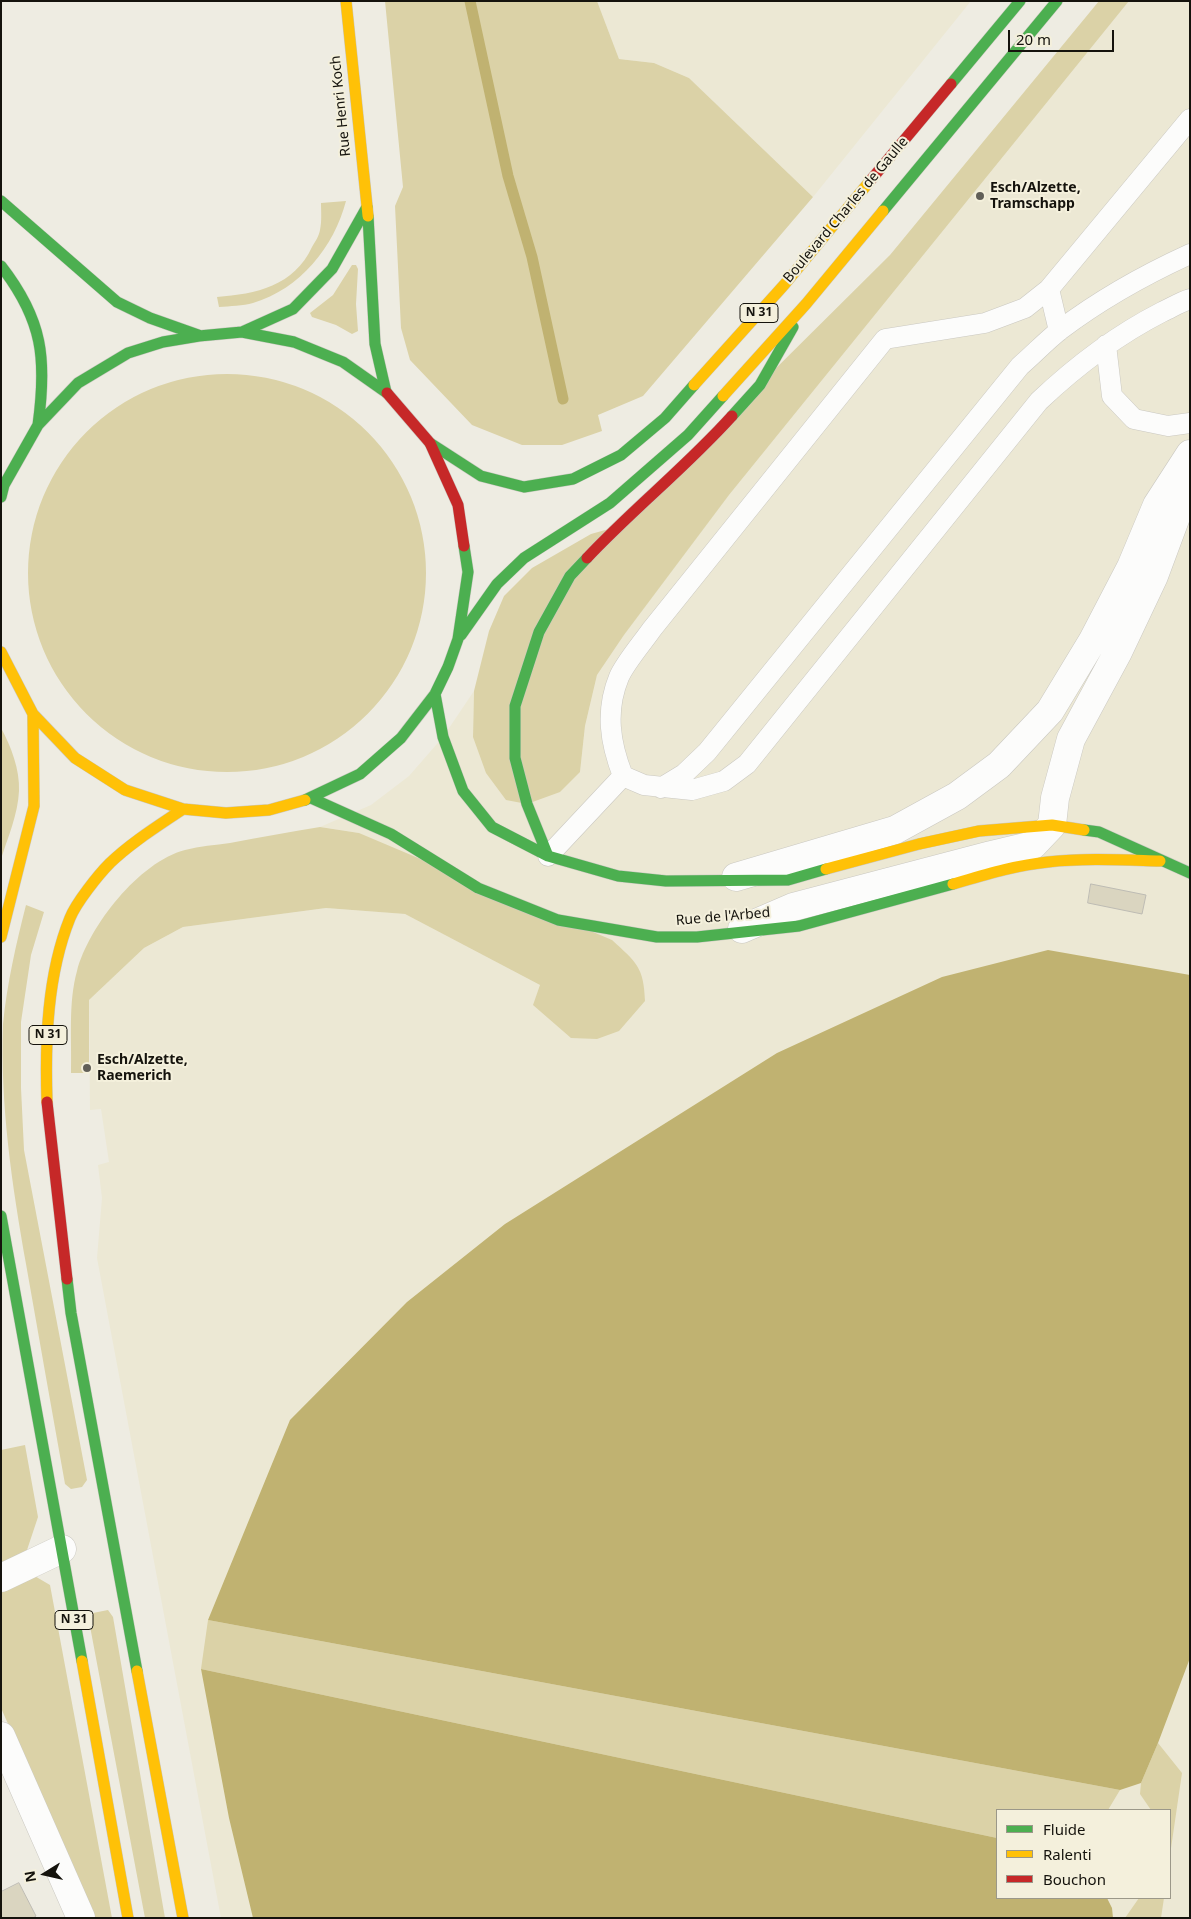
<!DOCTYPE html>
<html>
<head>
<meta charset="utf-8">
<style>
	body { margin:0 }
	#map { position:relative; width:1191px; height:1919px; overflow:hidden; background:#eeece2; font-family:"Noto Sans",sans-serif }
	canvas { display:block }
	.frame { position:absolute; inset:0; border:2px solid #15130d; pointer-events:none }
	.legend { position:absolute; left:996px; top:1809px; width:175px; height:90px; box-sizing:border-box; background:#f4f0dc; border:1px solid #9b9889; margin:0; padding:6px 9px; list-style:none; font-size:15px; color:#15130d }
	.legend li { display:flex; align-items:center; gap:10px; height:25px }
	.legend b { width:25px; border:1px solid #9b9889 }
	.north { position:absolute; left:20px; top:1849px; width:50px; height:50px; -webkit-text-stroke:4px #f4f0dc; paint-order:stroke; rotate:260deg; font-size:14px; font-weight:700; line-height:20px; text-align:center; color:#15130d }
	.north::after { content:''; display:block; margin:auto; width:18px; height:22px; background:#15130d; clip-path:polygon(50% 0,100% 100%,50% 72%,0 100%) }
	.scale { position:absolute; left:1008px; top:30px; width:106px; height:22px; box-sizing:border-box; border:2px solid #15130d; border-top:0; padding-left:6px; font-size:15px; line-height:18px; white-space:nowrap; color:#15130d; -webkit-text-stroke:4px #f4f0dc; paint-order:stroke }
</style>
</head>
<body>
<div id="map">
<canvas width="1191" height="1919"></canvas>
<div class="frame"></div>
<ul class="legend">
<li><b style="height:6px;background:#4caf50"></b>Fluide</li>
<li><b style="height:6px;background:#ffc107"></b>Ralenti</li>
<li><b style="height:6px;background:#c62828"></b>Bouchon</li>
</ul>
<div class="north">N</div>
<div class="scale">20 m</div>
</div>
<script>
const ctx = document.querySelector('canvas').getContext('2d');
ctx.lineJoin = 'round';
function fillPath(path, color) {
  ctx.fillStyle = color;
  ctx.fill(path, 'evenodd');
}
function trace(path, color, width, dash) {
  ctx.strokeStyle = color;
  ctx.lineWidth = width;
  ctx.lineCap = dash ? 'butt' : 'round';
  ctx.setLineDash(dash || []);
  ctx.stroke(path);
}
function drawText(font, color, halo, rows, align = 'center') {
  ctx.font = font + ' "Noto Sans",sans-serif';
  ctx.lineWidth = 4;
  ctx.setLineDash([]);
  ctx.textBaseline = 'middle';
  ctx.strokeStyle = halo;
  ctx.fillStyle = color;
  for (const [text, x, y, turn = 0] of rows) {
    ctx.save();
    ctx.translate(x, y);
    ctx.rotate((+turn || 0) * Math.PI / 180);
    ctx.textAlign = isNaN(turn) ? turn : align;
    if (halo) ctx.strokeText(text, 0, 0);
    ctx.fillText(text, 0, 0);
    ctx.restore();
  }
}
fillPath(new Path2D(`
	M 597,1 L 971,1 L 813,197 L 689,78 L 654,63 L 619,59 Z
	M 1129,1 L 1190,1 L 1190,1918 L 221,1918 L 97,1258 L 102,1198 L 98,1165 L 109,1162 L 101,1109 L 90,1110 L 89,1000 L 144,948 L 183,927 L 326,908 L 405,914 L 540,985 L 619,1031 L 359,833 L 320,827 L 371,805 L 409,776 L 443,737 L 474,691 L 473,737 L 580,772 L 585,726 L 597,675 L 624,635 L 729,495 ZM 997,1810 L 1170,1810 L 1170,1898 L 997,1898 Z`), '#ece8d4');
fillPath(new Path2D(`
	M 385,1 L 597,1 L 619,59 L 654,63 L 689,78 L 813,197 L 643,396 L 598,415 L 602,431 L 562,445 L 522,445 L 472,425 L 410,360 L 401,328 L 395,206 L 403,187 Z
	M 1099,1 L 1129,1 L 729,495 L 624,635 L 597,675 L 585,726 L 580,772 L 560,792 L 527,804 L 506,800 L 486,773 L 473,737 L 474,691 L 489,631 L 504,596 L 532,568 L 591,534 L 616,527 L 890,255 Z
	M 346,201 C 334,247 300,289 253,303 C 243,306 230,306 219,307 L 217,297 C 256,294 294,286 312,247 C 315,242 319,236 320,230 C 322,221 321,211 321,203 Z
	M 352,265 L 356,265 L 358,269 L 356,304 L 358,331 L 352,334 L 336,325 L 312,317 L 310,313 L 333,295 Z
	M28 573a199 199 0 1 1 398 0a199 199 0 1 1-398 0Z
	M 1,728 C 11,746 20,770 19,791 C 18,814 8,837 1,859 Z
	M 320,827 L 359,833 L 612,940 C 636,962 644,967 645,1001 L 619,1031 L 597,1039 L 571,1038 L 533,1005 L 540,985 L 405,914 L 326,908 L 183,927 L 144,948 L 89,1000 L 89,1073 L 71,1073 C 72,1040 68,1003 77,971 C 89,926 139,862 185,850 C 200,846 215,845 230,843 C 260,837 290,832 320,827 Z
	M 26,905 L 44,912 L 31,955 L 21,1022 L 21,1088 L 24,1150 L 87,1480 L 82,1487 L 71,1489 L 65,1484 C 52,1411 39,1338 26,1264 C 12,1185 0,1105 3,1024 C 7,984 16,944 26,905 Z
	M 25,1445 L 38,1517 L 21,1568 L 50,1585 L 112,1918 L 94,1918 L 1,1708 L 1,1450 Z
	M 108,1610 L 113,1617 L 165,1918 L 145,1918 L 89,1621 L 93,1613 Z
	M 208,1620 L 1120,1790 L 1108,1810 L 997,1810 L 997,1838 L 201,1669 Z
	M 1158,1743 L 1182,1773 L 1170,1855 L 1170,1810 L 1151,1810 L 1140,1794 L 1141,1783 Z
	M 1139,1898 L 1164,1898 L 1161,1918 L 1125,1918 Z`), '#dbd2a7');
fillPath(new Path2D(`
	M 1048,950 L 1190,975 L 1190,1658 L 1158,1743 L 1141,1783 L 1120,1790 L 208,1620 L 290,1420 L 407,1302 L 505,1224 L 777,1053 L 942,977 Z
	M 201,1669 L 997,1838 L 997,1898 L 1107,1898 L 1112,1908 L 1113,1918 L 253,1918 L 229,1818 Z`), '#c0b271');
trace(new Path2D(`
	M 470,1 L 508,176 L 532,257 L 563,399`), '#c0b271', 11);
const building = new Path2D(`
	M 1091,884 L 1146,895 L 1142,914 L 1088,903 Z
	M 19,1883 L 36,1916 L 33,1918 L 1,1918 L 1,1892 Z`);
fillPath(building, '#dad5c0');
trace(building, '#bebcb4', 1);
const lane = new Path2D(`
	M 1049,289 L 1059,331
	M 1106,345 L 1112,396 L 1134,419 L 1168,426 L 1190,423
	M 623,776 L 644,785 L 692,790 L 724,781 L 747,764 L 1039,401 C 1076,366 1115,336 1162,312 C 1171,308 1180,302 1190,299
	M 661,788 L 684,774 L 707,752 L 1020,366 C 1034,354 1046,341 1060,330 C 1101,299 1144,275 1190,254
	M 548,856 L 623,776 C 610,743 605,711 619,677 C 625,663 643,642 652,629 L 885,339 L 985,323 L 1025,308 L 1049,289 L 1190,119`);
const street = new Path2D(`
	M 736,877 L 895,830 L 957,796 L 999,765 L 1050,711 L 1093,640 L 1131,567 L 1157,505 L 1190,454
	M 742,929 L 793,907 L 991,855 L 1033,845 L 1052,825 L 1055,798 L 1071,739 L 1118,652 L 1154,576 L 1190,479
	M 1,1578 L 62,1549
	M 1,1736 L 81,1918`);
const fast = new Path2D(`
	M 951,84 L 1020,1
	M 1,201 L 117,302 L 150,318 L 198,335
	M 883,211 L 1057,1
	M 368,216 L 375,344 L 386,392
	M 1,266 C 43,320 47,359 38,425
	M 242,332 L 293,309 L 332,269 L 367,207
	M 732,416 L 760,385 L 793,327
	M 430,443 L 481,476 L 524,487 L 573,479 L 621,455 L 665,418 L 694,385
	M 1,497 L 4,485 L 38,425 L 78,383 L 128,353 L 163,342 L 199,336 L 242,332 L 294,342 L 343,362 L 387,393
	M 461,635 L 497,584 L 524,558 L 610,503 L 688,435 L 723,396
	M 435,694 L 443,737 L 463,791 L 492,827 L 548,856 L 618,876 L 666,881 L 788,880 L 826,869
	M 311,798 L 391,834 L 478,888 L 558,920 L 657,937 L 697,937 L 799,926 L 953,884
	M 305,800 L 360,774 L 401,738 L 435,694 L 448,667 L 458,639 L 468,572 L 464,546
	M 1084,830 L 1099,832 L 1190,873
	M 548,856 L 527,804 L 515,758 L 515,706 L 539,632 L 570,576 L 587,558
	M 1,1216 L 82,1661
	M 67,1279 L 71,1313 L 137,1671`);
const slow = new Path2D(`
	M 346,1 L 368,216
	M 694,385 L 784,285 L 870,181
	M 723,396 L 806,304 L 883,211
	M 1,652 L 33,714 L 75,758 L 125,790 L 183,809 L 226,813 L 269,810 L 305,800
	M 826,869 L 919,844 L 979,831 L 1052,825 L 1084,830
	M 953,884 C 984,875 1016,865 1048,862 C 1085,858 1122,860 1160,861
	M 1,937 L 34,806 L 33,714
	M 47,1102 C 45,1042 47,975 70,918 C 76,903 98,875 110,863 C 132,842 158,826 183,809
	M 82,1661 L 128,1918
	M 137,1671 L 183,1918`);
const jam = new Path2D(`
	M 870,181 L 951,84
	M 387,393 L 430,443 L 458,505 L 464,546
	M 587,558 C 633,509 686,467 732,416
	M 47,1102 L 67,1279`);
trace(lane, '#cac8c1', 21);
trace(street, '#cac8c1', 29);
trace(fast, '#cac8c1', 12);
trace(slow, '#cac8c1', 12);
trace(jam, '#cac8c1', 12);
trace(lane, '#fcfcfb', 20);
trace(street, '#fcfcfb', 28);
trace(fast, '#4caf50', 11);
trace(slow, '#ffc107', 11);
trace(jam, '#c62828', 11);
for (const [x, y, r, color] of [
	[980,196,5,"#615f58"],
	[87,1068,5,"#615f58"]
]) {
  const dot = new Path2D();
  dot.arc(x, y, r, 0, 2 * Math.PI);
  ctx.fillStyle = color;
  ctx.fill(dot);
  trace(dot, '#f4f0dc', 2);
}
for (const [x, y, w] of [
	[759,313,38],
	[48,1035,38],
	[74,1620,38]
]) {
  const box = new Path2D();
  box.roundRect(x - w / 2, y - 9.5, w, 19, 4);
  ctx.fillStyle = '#f4f0dc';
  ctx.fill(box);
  trace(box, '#15130d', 1);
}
drawText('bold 12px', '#15130d', null, [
	["N 31",759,313],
	["N 31",48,1035],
	["N 31",74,1620]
]);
drawText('14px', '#15130d', '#f4f0dc', [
	["Rue Henri Koch",341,106,-96],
	["Boulevard Charles de Gaulle",846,210,-50],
	["Rue de l'Arbed",723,917,-5]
]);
drawText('bold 14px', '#15130d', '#f4f0dc', [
	["Esch/Alzette,",990,188],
	["Tramschapp",990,204],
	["Esch/Alzette,",97,1060],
	["Raemerich",97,1076]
], 'left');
</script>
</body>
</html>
